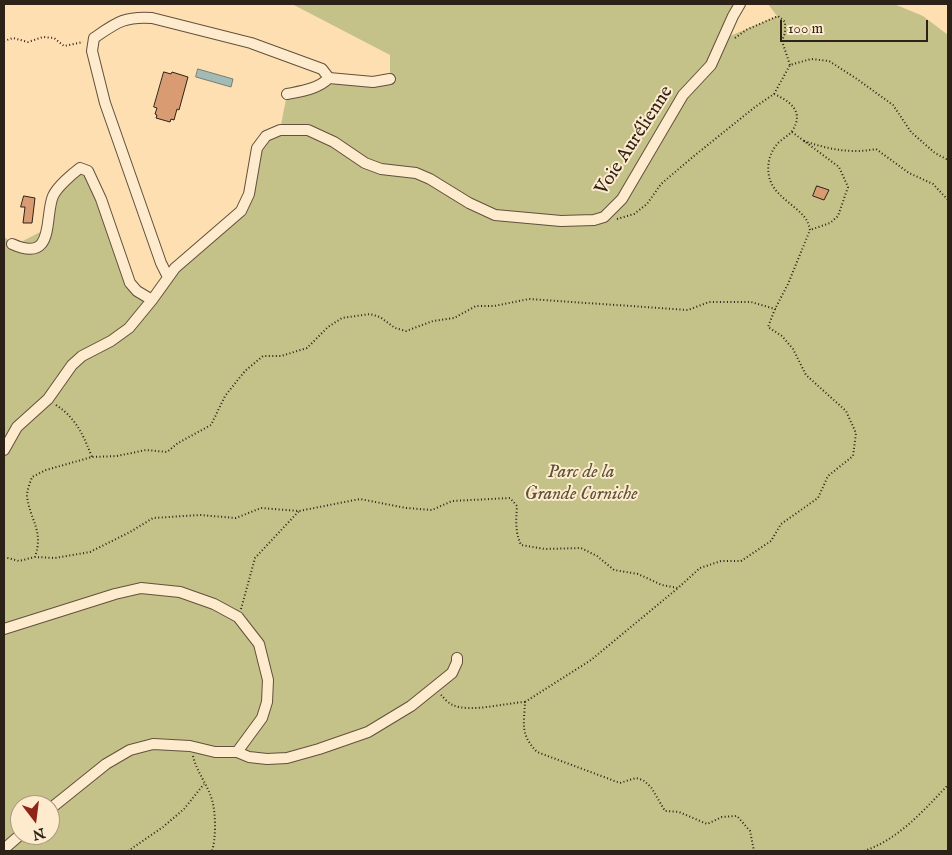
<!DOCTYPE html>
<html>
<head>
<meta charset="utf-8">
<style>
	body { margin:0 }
	#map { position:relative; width:952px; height:855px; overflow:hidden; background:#fedfb1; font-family:"IM FELL English",serif }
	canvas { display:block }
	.frame { position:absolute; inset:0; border:5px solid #2d2217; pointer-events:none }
	.north { position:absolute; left:10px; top:795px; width:50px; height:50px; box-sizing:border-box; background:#feeacc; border:1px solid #aa9a84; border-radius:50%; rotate:165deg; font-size:14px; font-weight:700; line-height:20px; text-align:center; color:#2d2217 }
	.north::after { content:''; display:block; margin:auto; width:18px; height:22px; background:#8f2418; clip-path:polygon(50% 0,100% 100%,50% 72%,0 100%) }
	.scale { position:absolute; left:780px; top:20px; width:148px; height:22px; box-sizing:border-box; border:2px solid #2d2217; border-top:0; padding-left:6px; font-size:15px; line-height:18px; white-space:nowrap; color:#2d2217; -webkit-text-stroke:4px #feeacc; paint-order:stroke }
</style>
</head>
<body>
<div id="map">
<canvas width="952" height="855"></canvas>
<div class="frame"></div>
<div class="north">N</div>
<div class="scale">100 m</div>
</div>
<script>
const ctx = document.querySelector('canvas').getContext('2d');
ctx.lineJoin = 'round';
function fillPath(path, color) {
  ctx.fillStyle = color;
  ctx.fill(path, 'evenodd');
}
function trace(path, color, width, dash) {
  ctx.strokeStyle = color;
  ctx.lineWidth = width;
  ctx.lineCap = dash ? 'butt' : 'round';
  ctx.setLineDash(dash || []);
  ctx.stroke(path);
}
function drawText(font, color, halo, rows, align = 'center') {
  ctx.font = font + ' "IM FELL English",serif';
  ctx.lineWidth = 4;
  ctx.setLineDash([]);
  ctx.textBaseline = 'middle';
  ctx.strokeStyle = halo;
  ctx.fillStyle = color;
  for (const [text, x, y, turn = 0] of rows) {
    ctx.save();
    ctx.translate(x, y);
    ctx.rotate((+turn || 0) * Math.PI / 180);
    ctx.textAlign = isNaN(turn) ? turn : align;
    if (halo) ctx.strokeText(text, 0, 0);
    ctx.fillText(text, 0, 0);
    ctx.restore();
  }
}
fillPath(new Path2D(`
	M 292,4 L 742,4 L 723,39 L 777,16 L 768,4 L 894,4 L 923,16 L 948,35 L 948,851 L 4,851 L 4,237 L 15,245 L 48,228 L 53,196 L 70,176 L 88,171 L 130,283 L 147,297 L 241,211 L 257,148 L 280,130 L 287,94 L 329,78 L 390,79 L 390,55 ZM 20,805 L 50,805 L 50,835 L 20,835 Z`), '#c4c189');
const water = new Path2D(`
	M 198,69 L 233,79 L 231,87 L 196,77 Z`);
fillPath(water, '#a2bbb4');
trace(water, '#737e75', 1);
const building = new Path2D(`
	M 164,72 L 171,74 L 172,72 L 188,77 L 179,110 L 177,109 L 174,120 L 171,119 L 170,122 L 156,118 L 157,115 L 155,114 L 157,108 L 154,107 Z
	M 817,186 L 829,190 L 824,200 L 813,196 Z
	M 24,196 L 35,198 L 32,223 L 23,223 L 25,207 L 21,207 Z`);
fillPath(building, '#d89b72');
trace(building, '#2d2217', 1);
const minor = new Path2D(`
	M 329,78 L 373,82 L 390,79
	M 12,244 C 56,264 44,217 53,196 C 57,187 72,174 80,168 L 88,171 L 101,199 L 130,283 L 137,291 L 152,300
	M 168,277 L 161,263 L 105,103 L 92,51 L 94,38 C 116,23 124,16 152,18 L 251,43 L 322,69 L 329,78 C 318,89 302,91 287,94
	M 4,450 L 17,427 L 48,399 L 72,365 L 82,356 L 111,341 L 129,328 L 152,300 L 175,268 L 241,211 L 249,194 L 257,148 L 266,136 L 280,130 L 308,130 L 334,142 L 365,163 L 381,169 L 416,173 L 430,179 L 469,203 L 495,215 L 561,221 L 594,220 L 604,217 L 622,199 L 683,95 L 711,65 L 733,16 L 740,4
	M 4,629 L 115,594 L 141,588 L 180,592 L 214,604 L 238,617 L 259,644 L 268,680 L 267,702 L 262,718 L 237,752
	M 50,809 L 106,764 L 130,750 L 153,744 L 190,746 L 215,752 L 237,752 L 249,757 L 267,759 L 287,758 L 319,749 L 368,732 L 411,706 L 452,673 L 457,662 L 457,658
	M 4,849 L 20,835`);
trace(minor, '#61513e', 12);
trace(new Path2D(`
	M 735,38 L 746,30 L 778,16 L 785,22 L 785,33 L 782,41 L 790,65
	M 4,41 L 13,38 L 28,42 L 43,37 L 54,38 L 64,46 L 83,42
	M 774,94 C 790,101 805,112 792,131 C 788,137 779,140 775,147 C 769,155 767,166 769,176 C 773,196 795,204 806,219 C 808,222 809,226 810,230 L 788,284 L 775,309
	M 792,132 L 839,167 L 848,187 L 838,216 L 830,223 L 810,230
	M 804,141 C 828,149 850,154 876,149 L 909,173 L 933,184 L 948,200
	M 617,219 L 634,214 L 647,204 L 661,184 L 694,156 L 755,107 L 774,94 L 790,65 L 811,59 L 829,61 L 857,79 L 893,105 L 911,132 L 935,153 L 948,160
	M 56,405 C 77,419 83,435 92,457
	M 4,557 L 19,561 L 35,557 L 55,558 L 90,552 L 130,532 L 153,518 L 200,515 L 236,518 L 261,508 L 299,511 L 360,499 L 406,508 L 432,510 L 452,501 L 510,498 L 517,506 C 516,520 515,532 521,545 L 545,549 L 581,548 L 597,556 L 614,570 L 638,574 L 662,585 L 678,588 L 700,568 L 721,561 L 741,561 L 771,541 L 781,524 L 818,498 L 828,476 L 853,456 L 856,433 L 846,411 L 806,375 L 793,349 L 782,336 L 768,327 L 775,309 L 751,302 L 709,302 L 688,310 L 529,299 L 494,306 L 476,306 L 454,318 L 433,321 L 406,331 L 395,328 L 380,317 L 370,314 L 342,318 L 328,327 L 307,348 L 281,356 L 263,356 L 245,371 L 225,396 L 211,425 L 178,443 L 167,452 L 146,450 L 117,456 L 92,457 L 46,470 L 32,477 C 30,483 27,490 27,496 C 30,521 44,530 35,557
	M 241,609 L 255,558 L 299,511
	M 441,695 C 444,698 449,704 453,705 C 470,713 505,703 525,702 C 524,725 520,734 537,752 L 620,783 L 636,778 L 643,780 L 651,787 L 665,811 L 679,812 L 707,824 L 722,817 L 737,816 L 750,831 L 754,851
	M 525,702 L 591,660 L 678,588
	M 193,756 C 197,773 208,785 212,800 C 216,813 216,839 212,851
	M 128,851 L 163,827 L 184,809 L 204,784
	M 864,851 C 899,839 923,811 948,785`), '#2d2217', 2, [1, 2.5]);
trace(minor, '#feeacc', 10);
drawText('19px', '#2d2217', '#feeacc', [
	["Voie Aurélienne",635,141,-57]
]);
drawText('italic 19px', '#5a5239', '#feeacc', [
	["Parc de la",581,473],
	["Grande Corniche",581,495]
]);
</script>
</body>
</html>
